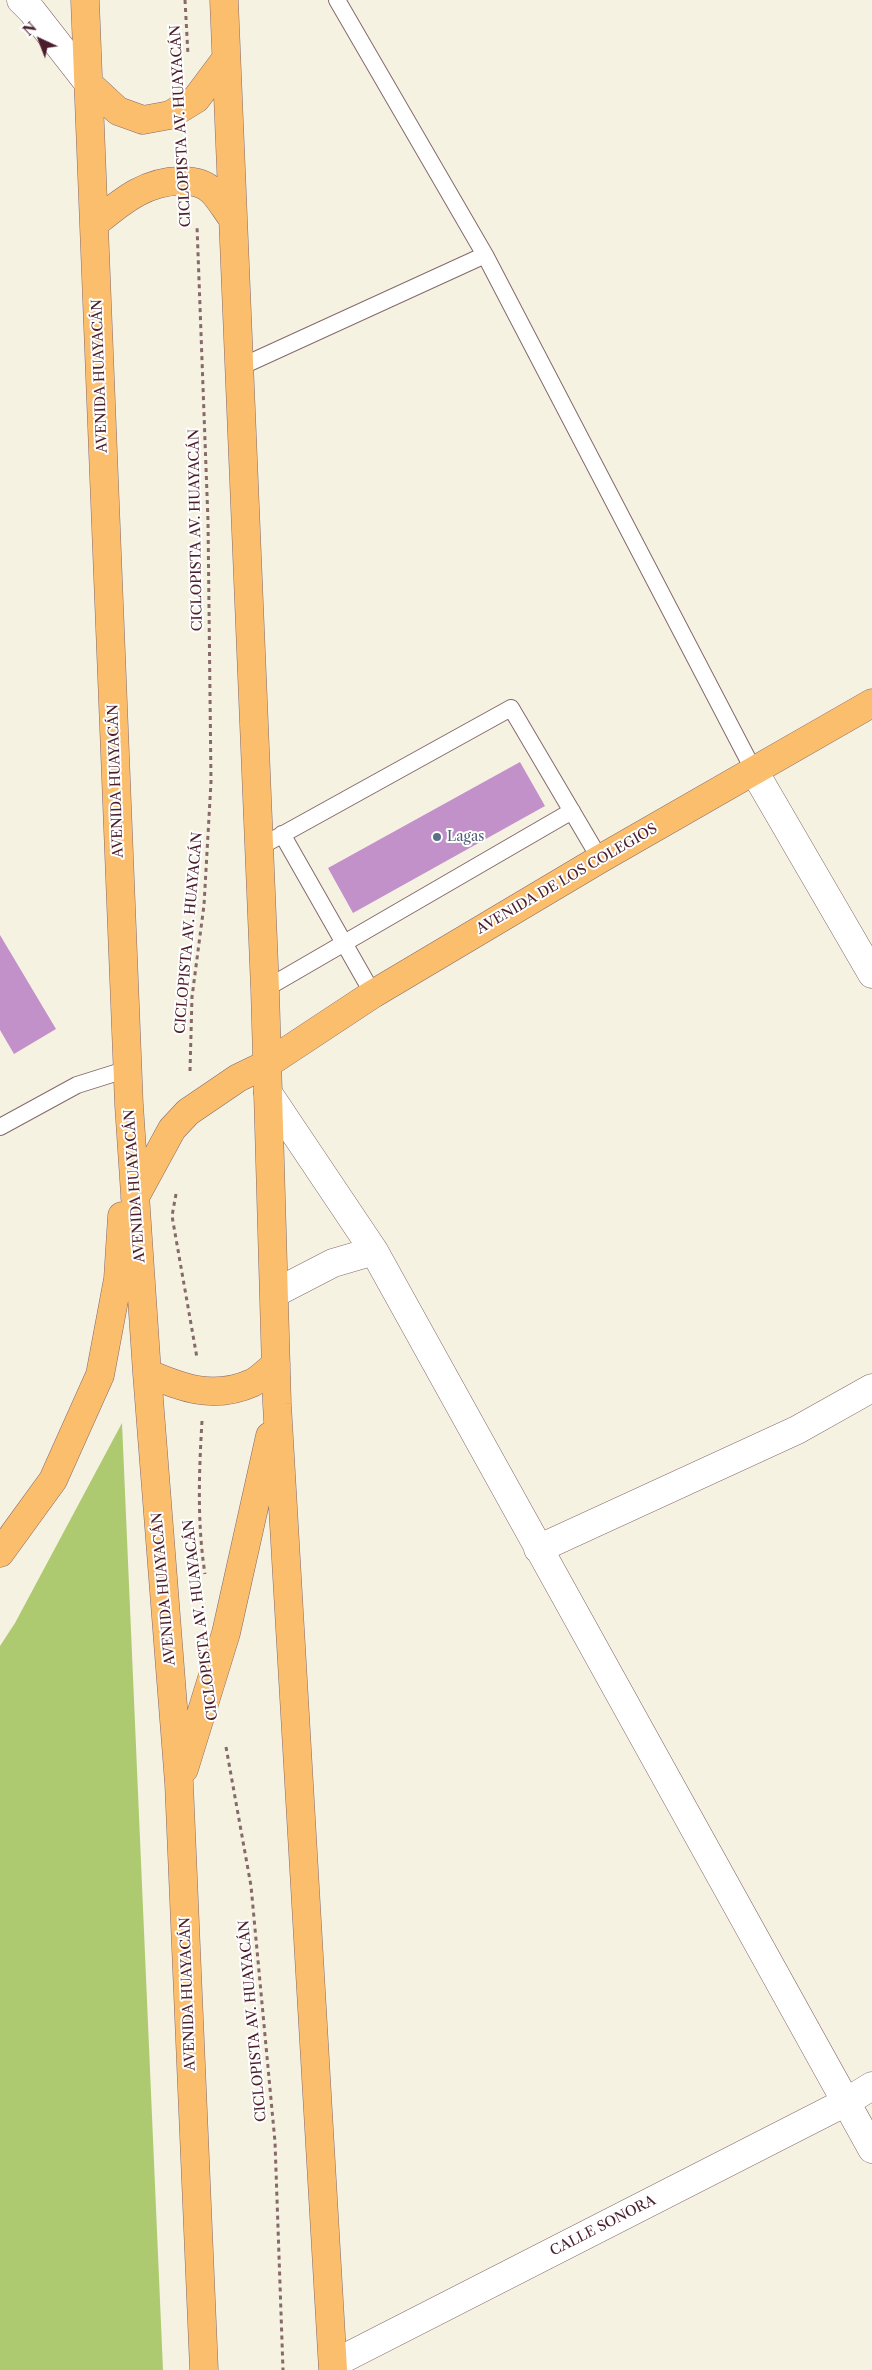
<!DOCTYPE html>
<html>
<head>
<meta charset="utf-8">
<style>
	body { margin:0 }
	#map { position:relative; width:872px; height:2370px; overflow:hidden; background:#f6f2e2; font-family:"Libre Caslon Text",serif }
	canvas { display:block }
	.north { position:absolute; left:15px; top:15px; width:50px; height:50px; -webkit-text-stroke:4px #fff; paint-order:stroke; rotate:317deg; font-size:14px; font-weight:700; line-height:20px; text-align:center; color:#4a1f2b }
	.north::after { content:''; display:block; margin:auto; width:18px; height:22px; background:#4a1f2b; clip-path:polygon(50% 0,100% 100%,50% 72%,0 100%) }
</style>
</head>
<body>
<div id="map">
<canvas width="872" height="2370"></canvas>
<div class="north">N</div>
</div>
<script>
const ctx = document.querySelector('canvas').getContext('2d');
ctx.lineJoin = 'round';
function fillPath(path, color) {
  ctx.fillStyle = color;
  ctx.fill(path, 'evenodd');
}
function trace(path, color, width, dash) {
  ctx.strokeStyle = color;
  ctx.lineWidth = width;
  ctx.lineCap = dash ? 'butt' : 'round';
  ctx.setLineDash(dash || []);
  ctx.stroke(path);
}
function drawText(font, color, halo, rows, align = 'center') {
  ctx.font = font + ' "Libre Caslon Text",serif';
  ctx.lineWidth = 4;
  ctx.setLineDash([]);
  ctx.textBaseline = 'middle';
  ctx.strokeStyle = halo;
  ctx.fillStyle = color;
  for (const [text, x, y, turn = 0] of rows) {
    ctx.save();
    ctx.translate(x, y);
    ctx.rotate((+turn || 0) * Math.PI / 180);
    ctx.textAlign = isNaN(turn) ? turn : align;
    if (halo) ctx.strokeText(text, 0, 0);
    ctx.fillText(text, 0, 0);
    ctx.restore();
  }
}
fillPath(new Path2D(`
	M 122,1423 L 163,2370 L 0,2370 L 0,1646 L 15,1623 Z`), '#adca71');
fillPath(new Path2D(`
	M 520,762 L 545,806 L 353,913 L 328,868 Z
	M 0,935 L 56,1029 L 14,1054 L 0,1030 Z`), '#c291ca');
const service = new Path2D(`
	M 337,0 L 485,255
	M 238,368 L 485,255 L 754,771
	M 282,834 L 373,994
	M 258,848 L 511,708 L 600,859
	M 265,989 L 572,811
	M 0,1127 L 77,1085 L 128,1069`);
const minor = new Path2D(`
	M 754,771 L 872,974
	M 268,1093 L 374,1251 L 872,2149
	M 275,1293 L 333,1263 L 374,1251
	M 538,1549 L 797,1430 L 872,1388
	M 333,2364 L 846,2102 L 872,2086`);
const tertiary = new Path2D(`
	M 21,0 L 32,11 L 89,84`);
const primary = new Path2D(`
	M 85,0 L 129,1105 L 147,1373 L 179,1783 L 204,2370
	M 224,0 L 265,989 L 277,1404 L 333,2370
	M 89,84 L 118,111 L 143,120 L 170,115 L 196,99 L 226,59
	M 94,224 C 121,202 146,180 183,181 C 193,181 204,183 212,191 C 220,199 226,210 233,219
	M 135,1197 L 172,1129 L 188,1112 L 238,1078 L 267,1064 L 373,994 L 600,859 L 872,703
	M 147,1373 C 182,1388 214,1400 252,1383 C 260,1379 269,1370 276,1364
	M 0,1553 L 53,1480 L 100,1375 L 118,1279 L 122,1216
	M 184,1769 L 226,1633 L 270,1436`);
trace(service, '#86696b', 18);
trace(minor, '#86696b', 29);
trace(tertiary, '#86696b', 29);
trace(primary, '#86696b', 29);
trace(new Path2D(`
	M 185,0 L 188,55
	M 190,1071 L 192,997 L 204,905 L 211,782 L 208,521 L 197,226
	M 176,1194 L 172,1216 L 197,1358
	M 202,1421 C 199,1472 197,1523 205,1574
	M 226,1747 L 251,1886 L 275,2142 L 283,2370`), '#86696b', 3, [4, 4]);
trace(service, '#fff', 16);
trace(minor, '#fff', 28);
trace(tertiary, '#fff', 28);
trace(primary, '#fabe6d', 28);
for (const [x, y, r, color] of [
	[437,837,5,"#5c6f8a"]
]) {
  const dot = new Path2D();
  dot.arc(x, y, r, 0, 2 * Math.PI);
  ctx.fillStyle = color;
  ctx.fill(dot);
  trace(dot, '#fff', 2);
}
drawText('14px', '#4a1f2b', '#fff', [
	["CICLOPISTA AV. HUAYACÁN",181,126,-93],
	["AVENIDA HUAYACÁN",100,376,-92],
	["CICLOPISTA AV. HUAYACÁN",196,530,-91],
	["AVENIDA HUAYACÁN",116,781,-92],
	["AVENIDA DE LOS COLEGIOS",567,879,-30],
	["CICLOPISTA AV. HUAYACÁN",189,933,-85],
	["AVENIDA HUAYACÁN",135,1186,-94],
	["AVENIDA HUAYACÁN",164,1589,-95],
	["CICLOPISTA AV. HUAYACÁN",201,1620,-97],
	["AVENIDA HUAYACÁN",188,1994,-92],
	["CICLOPISTA AV. HUAYACÁN",253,2021,-95],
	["CALLE SONORA",603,2226,-27]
]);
drawText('14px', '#4e5e75', '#fff', [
	["Lagas",447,837]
], 'left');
</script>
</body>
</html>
